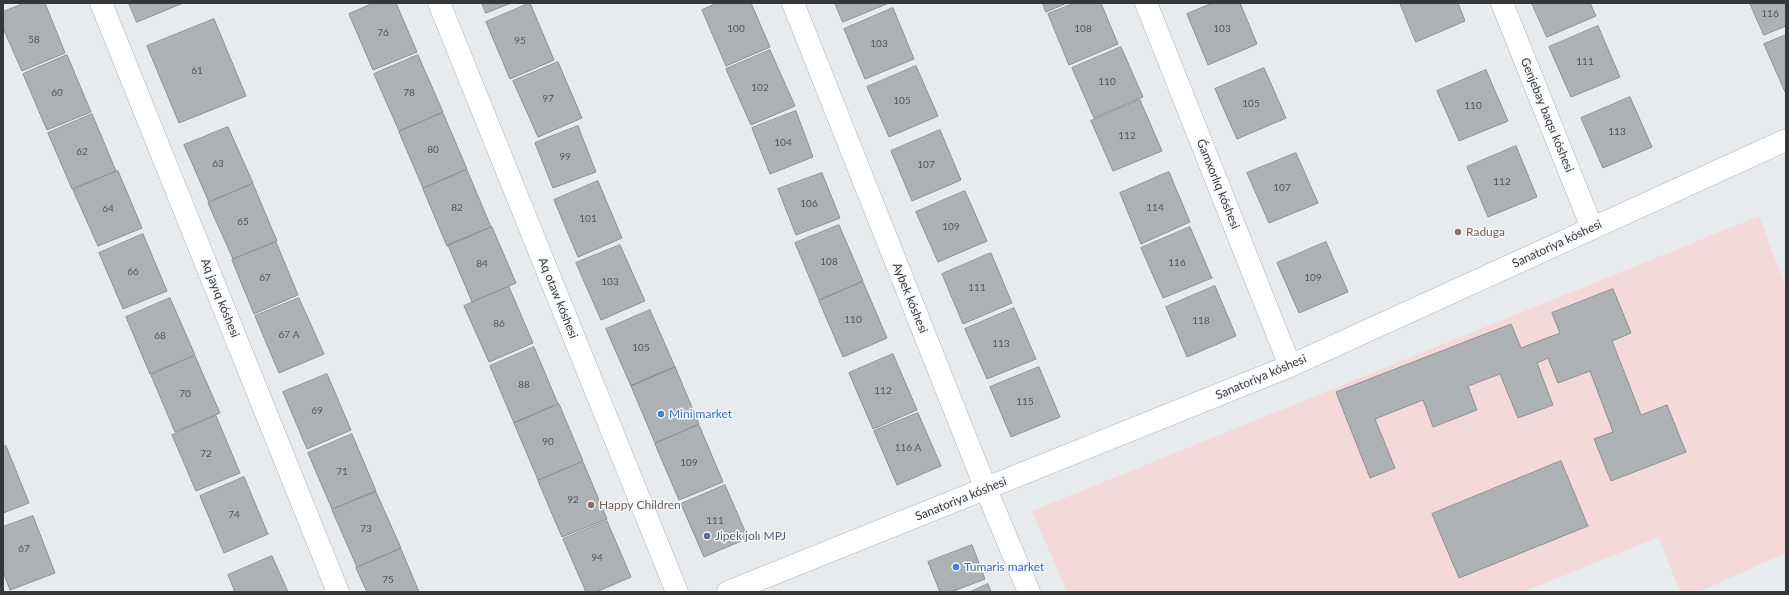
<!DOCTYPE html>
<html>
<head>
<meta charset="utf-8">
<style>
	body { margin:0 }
	#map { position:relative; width:1789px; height:595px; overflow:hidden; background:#e8ebed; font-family:Lato,sans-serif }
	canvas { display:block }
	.frame { position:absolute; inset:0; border:4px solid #363738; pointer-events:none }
</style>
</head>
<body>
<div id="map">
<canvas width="1789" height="595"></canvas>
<div class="frame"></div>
</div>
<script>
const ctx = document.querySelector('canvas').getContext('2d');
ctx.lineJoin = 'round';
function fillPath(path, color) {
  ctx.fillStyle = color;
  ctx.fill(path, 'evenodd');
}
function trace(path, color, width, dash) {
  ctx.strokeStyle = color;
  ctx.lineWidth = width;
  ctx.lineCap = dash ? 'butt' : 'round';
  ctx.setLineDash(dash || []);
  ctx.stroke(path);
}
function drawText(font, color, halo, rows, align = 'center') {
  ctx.font = font + ' Lato,sans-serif';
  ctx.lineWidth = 3;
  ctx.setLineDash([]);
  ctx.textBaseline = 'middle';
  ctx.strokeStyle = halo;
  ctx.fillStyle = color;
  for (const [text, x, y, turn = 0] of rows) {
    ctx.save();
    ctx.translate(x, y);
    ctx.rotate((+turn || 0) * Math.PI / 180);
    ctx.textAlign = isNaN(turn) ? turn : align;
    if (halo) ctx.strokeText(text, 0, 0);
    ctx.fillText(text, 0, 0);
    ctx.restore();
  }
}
fillPath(new Path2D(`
	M 1759,216 L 1786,288 L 1786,553 L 1698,592 L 1680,592 L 1658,537 L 1524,592 L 1067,592 L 1032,511 Z`), '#f4d9d9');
const building = new Path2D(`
	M 25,3 L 45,3 L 65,53 L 22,71 L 3,28 L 3,12 Z
	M 129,3 L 181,3 L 181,4 L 137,22 Z
	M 374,3 L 396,3 L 417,52 L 373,70 L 349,14 Z
	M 482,3 L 511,3 L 486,13 Z
	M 530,3 L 554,60 L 510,79 L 486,22 Z
	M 718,3 L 751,3 L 770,47 L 726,66 L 702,10 Z
	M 835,3 L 889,3 L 843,22 Z
	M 1043,3 L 1067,3 L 1046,12 Z
	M 1075,3 L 1101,3 L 1118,44 L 1069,65 L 1048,14 Z
	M 1213,3 L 1240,3 L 1257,44 L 1208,65 L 1187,14 Z
	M 1400,3 L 1458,3 L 1465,21 L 1416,42 Z
	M 1532,3 L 1590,3 L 1596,16 L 1547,37 Z
	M 1750,3 L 1786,3 L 1786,26 L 1764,35 Z
	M 893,8 L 914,59 L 865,79 L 844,29 Z
	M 214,19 L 246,96 L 179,123 L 147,46 Z
	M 1598,26 L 1620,77 L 1571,97 L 1549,47 Z
	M 1786,35 L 1786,94 L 1764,44 Z
	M 1121,47 L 1143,97 L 1094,118 L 1072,68 Z
	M 770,50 L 795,106 L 751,125 L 726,69 Z
	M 67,55 L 91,112 L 47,130 L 23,74 Z
	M 418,55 L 443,112 L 399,131 L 374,74 Z
	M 558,62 L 582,118 L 538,137 L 513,81 Z
	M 916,66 L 938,116 L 889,137 L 867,87 Z
	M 1264,68 L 1286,118 L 1237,139 L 1215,89 Z
	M 1486,70 L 1508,121 L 1459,141 L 1437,91 Z
	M 1630,97 L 1652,147 L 1603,168 L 1581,118 Z
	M 1140,100 L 1162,151 L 1113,171 L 1091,121 Z
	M 796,111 L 813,157 L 770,174 L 752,128 Z
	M 443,113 L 467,169 L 423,188 L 399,132 Z
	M 92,114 L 116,171 L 72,189 L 48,133 Z
	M 578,126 L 596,172 L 553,188 L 535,143 Z
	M 228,127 L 253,183 L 209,202 L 184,145 Z
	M 940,130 L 961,180 L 912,201 L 891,151 Z
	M 1516,146 L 1537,197 L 1488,217 L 1467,167 Z
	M 1296,153 L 1318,203 L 1269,223 L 1247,173 Z
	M 467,170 L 491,227 L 447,246 L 423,189 Z
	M 118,171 L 142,228 L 98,246 L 73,190 Z
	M 1169,172 L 1190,222 L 1141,244 L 1120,193 Z
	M 822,173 L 840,218 L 796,235 L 778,189 Z
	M 598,181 L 622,238 L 578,257 L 554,200 Z
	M 253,184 L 277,241 L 233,259 L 208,203 Z
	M 965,191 L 987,241 L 938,262 L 916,212 Z
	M 839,225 L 863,281 L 819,300 L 795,243 Z
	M 492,227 L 516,283 L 472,302 L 448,245 Z
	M 1190,227 L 1212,278 L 1163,298 L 1141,248 Z
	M 143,234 L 167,291 L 123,309 L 99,253 Z
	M 276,242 L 298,295 L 254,314 L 232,260 Z
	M 1326,242 L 1348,292 L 1299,313 L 1277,263 Z
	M 620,245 L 645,301 L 601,320 L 576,263 Z
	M 991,253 L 1012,303 L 963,324 L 942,274 Z
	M 863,282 L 887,338 L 843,357 L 819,301 Z
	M 1215,286 L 1236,336 L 1187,357 L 1166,307 Z
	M 509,287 L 533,343 L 489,362 L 464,306 Z
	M 1613,289 L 1631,333 L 1612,341 L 1641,415 L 1667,405 L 1686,452 L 1611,481 L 1594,439 L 1613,432 L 1590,371 L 1558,383 L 1548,358 L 1537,363 L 1553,405 L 1518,418 L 1500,374 L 1468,386 L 1477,410 L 1433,427 L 1423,400 L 1375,419 L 1395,468 L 1370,478 L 1336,392 L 1511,324 L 1521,348 L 1560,333 L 1552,313 Z
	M 170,298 L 195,355 L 150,374 L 126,317 Z
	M 299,298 L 324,354 L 279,373 L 255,316 Z
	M 1014,308 L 1036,359 L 987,379 L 965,329 Z
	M 650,310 L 675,367 L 631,386 L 606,329 Z
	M 534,347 L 558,404 L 514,423 L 490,366 Z
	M 893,354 L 917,410 L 873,429 L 849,373 Z
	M 195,356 L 220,413 L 175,432 L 151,375 Z
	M 675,367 L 699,424 L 655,443 L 631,386 Z
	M 1039,367 L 1060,417 L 1011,437 L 990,387 Z
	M 327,374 L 351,430 L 307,449 L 283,392 Z
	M 559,404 L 583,461 L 538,480 L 514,423 Z
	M 918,413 L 941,466 L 897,485 L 874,431 Z
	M 216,416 L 240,473 L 196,491 L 172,435 Z
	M 699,425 L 723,482 L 679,500 L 655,444 Z
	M 352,434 L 376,491 L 332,509 L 308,453 Z
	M 6,446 L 29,503 L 3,513 L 3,447 Z
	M 1561,461 L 1588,526 L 1459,578 L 1432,514 Z
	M 583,462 L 607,519 L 562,537 L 538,481 Z
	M 244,477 L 268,534 L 224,553 L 200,496 Z
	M 725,485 L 748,538 L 704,557 L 681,504 Z
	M 376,492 L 401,548 L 357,567 L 332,510 Z
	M 33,516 L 55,573 L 10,590 L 3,572 L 3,527 Z
	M 607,521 L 631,577 L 596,592 L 586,592 L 563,539 Z
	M 972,545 L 985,579 L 951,592 L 940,592 L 928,562 Z
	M 401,549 L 419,592 L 367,592 L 356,568 Z
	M 272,556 L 288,592 L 235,592 L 228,575 Z
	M 988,584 L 991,592 L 970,592 Z`);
fillPath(building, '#aeb1b3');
trace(building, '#8c8f91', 1);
const minor = new Path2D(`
	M 101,3 L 338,592
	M 439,3 L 677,592
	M 793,3 L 986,489 L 1029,592
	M 1146,3 L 1290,366
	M 1502,3 L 1592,228
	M 728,592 L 1290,366 L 1786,140`);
trace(minor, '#adb0b2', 23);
trace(minor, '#fff', 22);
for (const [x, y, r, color] of [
	[1458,232,4,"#8d6e63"],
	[661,414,4,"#3f7fe0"],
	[591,505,4,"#8d6e63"],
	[707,536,4,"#5c6f8a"],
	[956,567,4,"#3f7fe0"]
]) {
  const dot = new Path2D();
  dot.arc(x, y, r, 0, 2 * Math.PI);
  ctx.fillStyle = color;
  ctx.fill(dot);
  trace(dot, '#f5f8fa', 1.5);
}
drawText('10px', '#545657', null, [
	["116",1770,14],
	["100",736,29],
	["108",1083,29],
	["103",1222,29],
	["76",383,33],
	["58",34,40],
	["95",520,41],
	["103",879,44],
	["111",1585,62],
	["61",197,71],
	["110",1107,82],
	["102",760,88],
	["60",57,93],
	["78",409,93],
	["97",548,99],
	["105",902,101],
	["105",1251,104],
	["110",1473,106],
	["113",1617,132],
	["112",1127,136],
	["104",783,143],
	["80",433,150],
	["62",82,152],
	["99",565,157],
	["63",218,164],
	["107",926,165],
	["112",1502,182],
	["107",1282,188],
	["106",809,204],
	["82",457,208],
	["114",1155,208],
	["64",108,209],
	["101",588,219],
	["65",243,222],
	["109",951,227],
	["108",829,262],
	["116",1177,263],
	["84",482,264],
	["66",133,272],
	["67",265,278],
	["109",1313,278],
	["103",610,282],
	["111",977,288],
	["110",853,320],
	["118",1201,321],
	["86",499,324],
	["67 А",289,335],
	["68",160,336],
	["113",1001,344],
	["105",641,348],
	["88",524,385],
	["112",883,391],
	["70",185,394],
	["115",1025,402],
	["69",317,411],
	["90",548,442],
	["116 А",908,448],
	["72",206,454],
	["109",689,463],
	["71",342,472],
	["92",573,500],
	["74",234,515],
	["111",715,521],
	["73",366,529],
	["67",24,549],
	["94",597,558],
	["75",388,580]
]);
drawText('12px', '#363738', '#f5f8fa', [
	["Genjebay baqsı kóshesi",1547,115,68],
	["Ǵamxorlıq kóshesi",1218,184,68],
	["Sanatoriya kóshesi",1557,244,-25],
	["Aq jayıq kóshesi",220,298,68],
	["Aq otaw kóshesi",558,298,68],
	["Aybek kóshesi",910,298,68],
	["Sanatoriya kóshesi",1261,377,-23],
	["Sanatoriya kóshesi",961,499,-22]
]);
drawText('12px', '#785e54', '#f5f8fa', [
	["Raduga",1466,232],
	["Happy Children",599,505]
], 'left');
drawText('12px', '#366cbe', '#f5f8fa', [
	["Mini market",669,414],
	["Tumaris market",964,567]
], 'left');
drawText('12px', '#4e5e75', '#f5f8fa', [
	["Jipek jolı MPJ",715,536]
], 'left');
</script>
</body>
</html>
